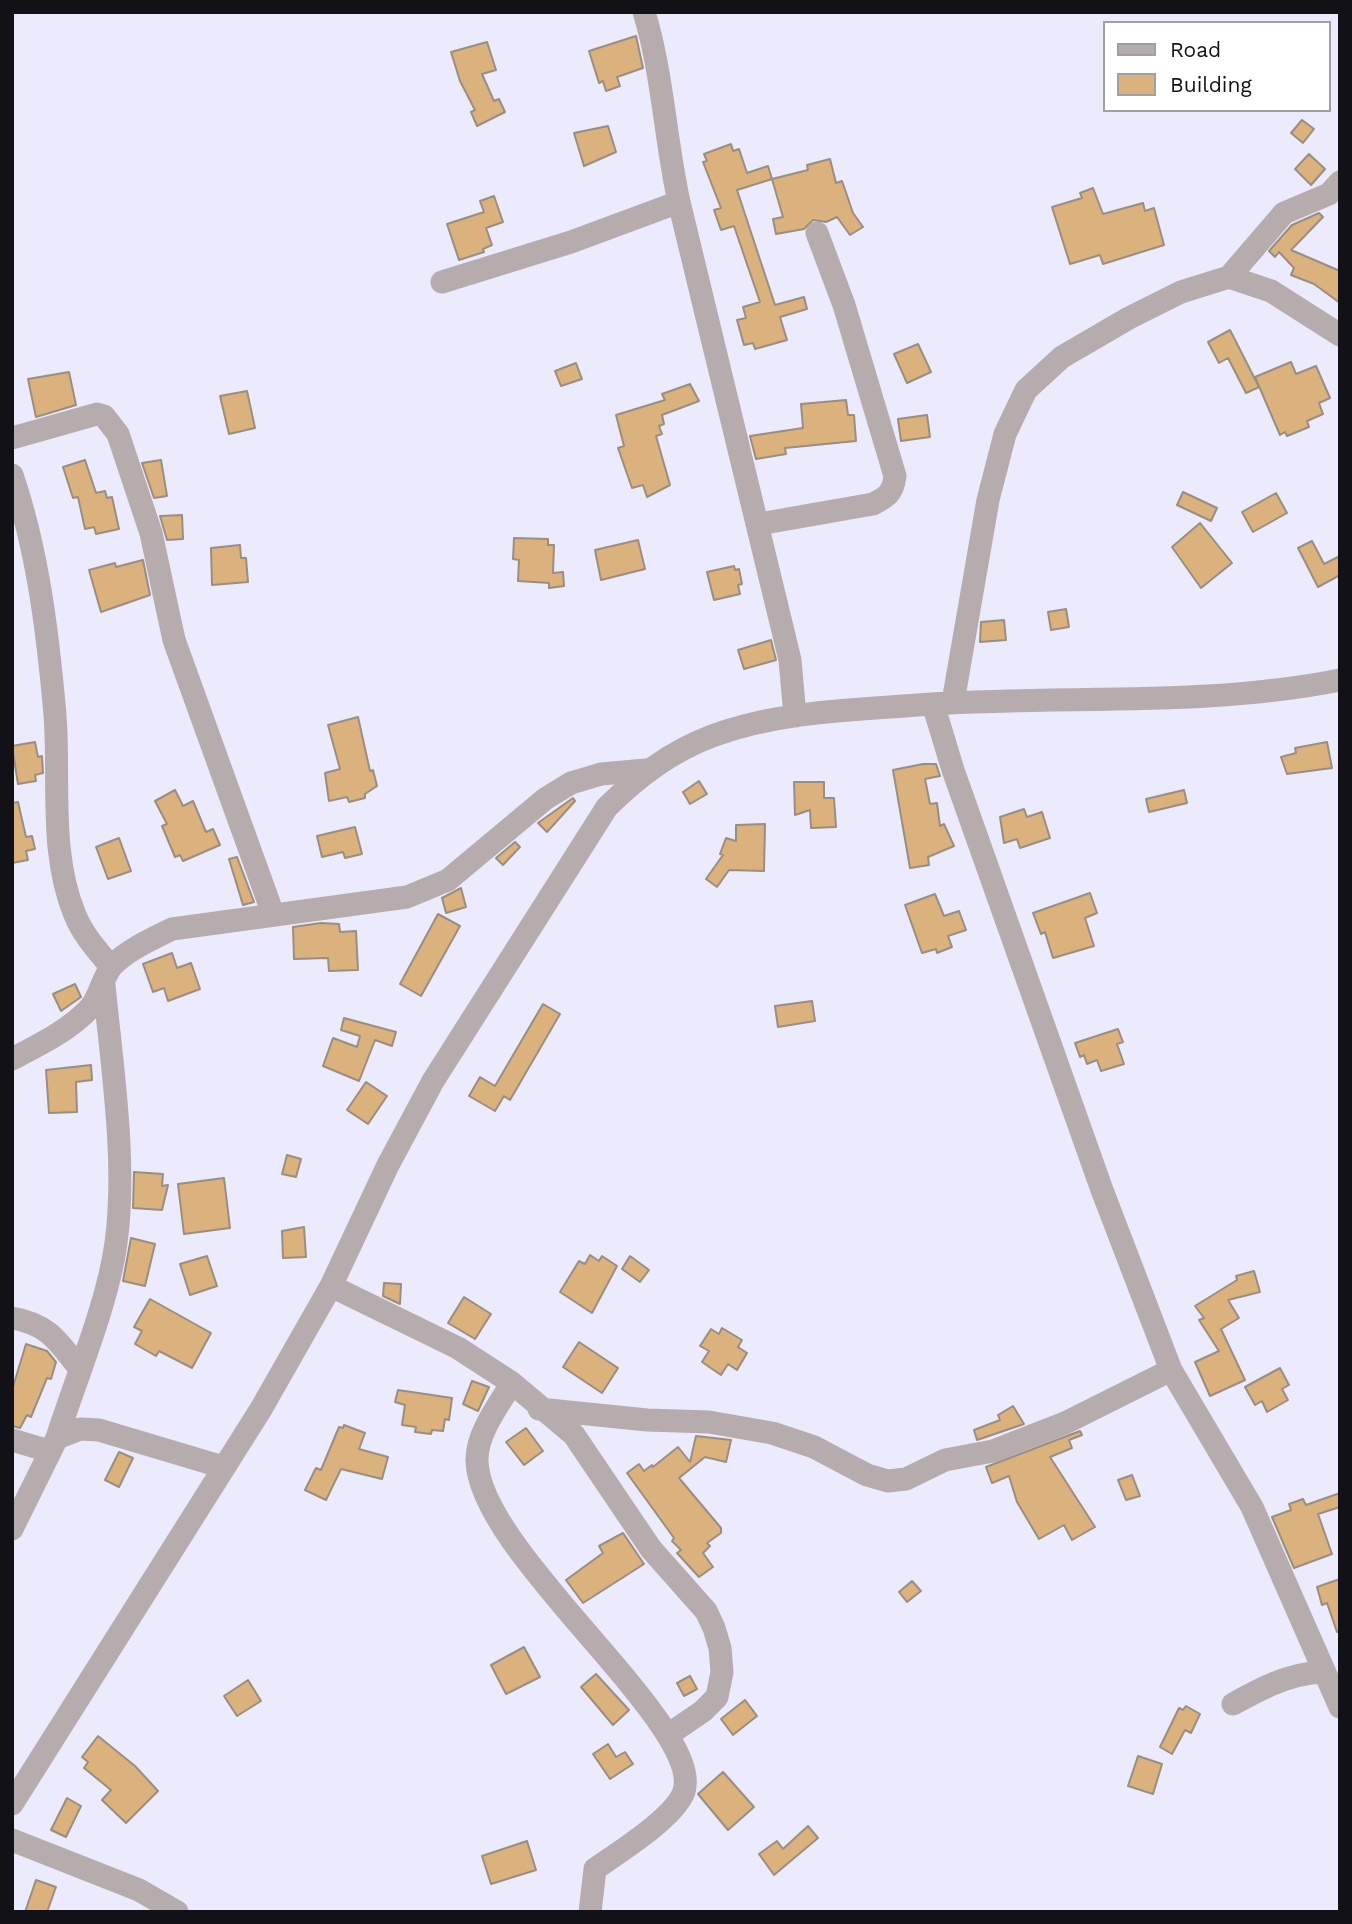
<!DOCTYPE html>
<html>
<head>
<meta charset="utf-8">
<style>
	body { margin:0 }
	#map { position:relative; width:1352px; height:1924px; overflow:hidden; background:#eceafd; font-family:"Work Sans",sans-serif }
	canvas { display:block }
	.frame { position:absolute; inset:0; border:14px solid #121117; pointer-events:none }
	.legend { position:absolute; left:1103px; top:21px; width:228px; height:91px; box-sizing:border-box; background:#fff; border:2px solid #a0a0a2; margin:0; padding:9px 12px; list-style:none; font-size:21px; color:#121117 }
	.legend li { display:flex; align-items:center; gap:14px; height:35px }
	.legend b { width:35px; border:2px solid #a0a0a2 }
</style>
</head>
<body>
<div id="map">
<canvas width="1352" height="1924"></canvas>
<div class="frame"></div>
<ul class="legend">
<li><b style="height:9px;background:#b6acae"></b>Road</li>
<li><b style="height:19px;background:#dbb27e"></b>Building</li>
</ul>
</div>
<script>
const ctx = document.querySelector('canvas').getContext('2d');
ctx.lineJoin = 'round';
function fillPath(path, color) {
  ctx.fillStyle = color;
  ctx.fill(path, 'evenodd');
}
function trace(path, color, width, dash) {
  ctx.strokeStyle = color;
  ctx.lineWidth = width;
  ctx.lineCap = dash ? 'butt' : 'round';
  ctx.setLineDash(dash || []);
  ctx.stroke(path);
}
const building = new Path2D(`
	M 636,36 L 643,68 L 617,77 L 620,86 L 606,91 L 603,81 L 599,83 L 589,51 Z
	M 487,42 L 496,70 L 482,74 L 494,101 L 499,99 L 505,112 L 477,126 L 471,112 L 475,110 L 460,81 L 451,52 Z
	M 1302,120 L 1314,129 L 1303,143 L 1291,133 Z
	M 608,126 L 616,152 L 584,166 L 574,133 Z
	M 731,144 L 733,151 L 739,149 L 747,173 L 768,166 L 772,179 L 737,190 L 775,305 L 804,297 L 807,309 L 780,317 L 787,340 L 755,349 L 753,343 L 744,345 L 737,320 L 746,318 L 743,307 L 760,302 L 734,226 L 721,230 L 714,210 L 721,208 L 703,162 L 707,161 L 704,154 Z
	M 1309,154 L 1325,169 L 1311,185 L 1295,169 Z
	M 830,159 L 836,183 L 842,181 L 853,213 L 863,227 L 850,235 L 837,217 L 826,222 L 813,220 L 804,229 L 776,234 L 773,219 L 783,217 L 772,179 L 808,170 L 807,165 Z
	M 1093,188 L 1103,214 L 1143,203 L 1145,211 L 1154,208 L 1164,245 L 1103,264 L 1100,255 L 1070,264 L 1052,207 L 1082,198 L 1080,193 Z
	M 494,196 L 503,222 L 486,228 L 492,245 L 483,249 L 484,252 L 459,260 L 447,224 L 484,212 L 480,201 Z
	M 1319,213 L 1323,217 L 1291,250 L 1340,271 L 1340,303 L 1314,284 L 1291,275 L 1294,268 L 1279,252 L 1275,257 L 1269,251 L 1292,225 Z
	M 1230,330 L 1259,387 L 1246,393 L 1228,358 L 1219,363 L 1208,342 Z
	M 918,344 L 931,372 L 907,383 L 894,354 Z
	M 1291,362 L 1296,374 L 1316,366 L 1330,398 L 1319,403 L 1323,414 L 1307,421 L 1309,427 L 1287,436 L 1285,432 L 1280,435 L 1255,377 Z
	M 576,363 L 582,379 L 561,386 L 555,371 Z
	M 69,372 L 76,405 L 36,417 L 28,379 Z
	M 690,384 L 699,401 L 662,415 L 664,424 L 659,426 L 662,434 L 656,436 L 670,485 L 647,497 L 643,485 L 632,488 L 618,448 L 624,446 L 616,415 L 665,400 L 662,394 Z
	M 247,391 L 255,428 L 229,434 L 220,396 Z
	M 846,400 L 848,415 L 854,415 L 856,441 L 785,448 L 786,454 L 756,459 L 750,436 L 803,428 L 801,404 Z
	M 927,415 L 930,437 L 901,441 L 898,419 Z
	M 85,460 L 96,493 L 105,491 L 107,498 L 112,497 L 119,529 L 96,534 L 94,527 L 85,529 L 78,497 L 73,498 L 63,467 Z
	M 161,460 L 167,496 L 154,498 L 142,463 Z
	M 1183,492 L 1217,508 L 1211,521 L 1177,505 Z
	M 1276,493 L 1287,513 L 1253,532 L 1242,512 Z
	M 182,515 L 183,539 L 167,540 L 160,516 Z
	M 1200,523 L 1232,563 L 1201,588 L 1172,547 Z
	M 514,538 L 548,539 L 548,545 L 554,545 L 553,573 L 563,572 L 564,586 L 549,588 L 549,583 L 518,581 L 519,560 L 513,559 Z
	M 638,540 L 645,569 L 601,580 L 595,550 Z
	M 1312,541 L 1324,564 L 1340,556 L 1340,575 L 1318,587 L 1298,548 Z
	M 240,545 L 241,558 L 246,558 L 248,582 L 212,585 L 211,548 Z
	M 143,560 L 150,595 L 101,612 L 89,570 L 115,563 L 116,567 Z
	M 734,566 L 735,570 L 739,569 L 742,584 L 738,585 L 740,594 L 714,600 L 707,572 Z
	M 1066,609 L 1069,627 L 1051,630 L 1048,612 Z
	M 1004,620 L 1006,640 L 980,642 L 981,622 Z
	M 771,640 L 776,660 L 744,669 L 738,650 Z
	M 358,717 L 370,771 L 373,770 L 377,786 L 365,794 L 365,798 L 349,802 L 347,797 L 329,801 L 325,773 L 340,769 L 328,725 Z
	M 35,742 L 38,757 L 42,756 L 43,773 L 35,775 L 36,781 L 18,784 L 12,746 Z
	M 1327,742 L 1332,768 L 1287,774 L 1281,757 L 1296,753 L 1295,748 Z
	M 923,764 L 936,764 L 940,776 L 925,779 L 930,804 L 937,803 L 940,826 L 944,824 L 954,846 L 928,857 L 929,865 L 910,868 L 893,770 Z
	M 699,781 L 707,794 L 690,804 L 683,792 Z
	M 794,782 L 824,782 L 824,798 L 834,798 L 836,827 L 811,828 L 810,810 L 795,815 Z
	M 175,790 L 183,806 L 193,801 L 206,832 L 213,829 L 220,845 L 183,861 L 180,855 L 175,857 L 162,826 L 167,824 L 155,801 Z
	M 1184,790 L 1187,803 L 1149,812 L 1146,799 Z
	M 573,798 L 575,801 L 547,832 L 538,823 Z
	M 18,802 L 26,837 L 32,836 L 35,849 L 26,851 L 28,860 L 12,863 L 12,803 Z
	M 1024,809 L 1027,817 L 1042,812 L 1050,838 L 1020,848 L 1017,839 L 1004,843 L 1000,817 Z
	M 765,824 L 764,871 L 729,870 L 717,887 L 706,879 L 723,855 L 720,854 L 726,838 L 736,841 L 736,825 Z
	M 355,827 L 362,854 L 345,858 L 343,852 L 322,857 L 317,836 Z
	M 119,838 L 131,871 L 108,879 L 96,847 Z
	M 515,842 L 520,847 L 503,865 L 496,858 Z
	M 237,857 L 254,902 L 243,905 L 229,859 Z
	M 461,888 L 466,907 L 446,913 L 442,898 Z
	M 1090,893 L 1097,913 L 1085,918 L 1094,946 L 1053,958 L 1045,932 L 1041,934 L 1033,913 Z
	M 935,894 L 944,916 L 959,911 L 966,930 L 948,936 L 952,947 L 937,953 L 936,949 L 922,953 L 905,905 Z
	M 438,914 L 460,926 L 421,996 L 400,984 Z
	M 321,923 L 339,924 L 340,932 L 356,931 L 358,970 L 329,971 L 328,958 L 294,959 L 293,927 Z
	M 172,953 L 177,968 L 191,963 L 200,989 L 168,1001 L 164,988 L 153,992 L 143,964 Z
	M 75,984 L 81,997 L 61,1011 L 53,994 Z
	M 812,1001 L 815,1021 L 778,1027 L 775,1006 Z
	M 543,1004 L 560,1014 L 510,1100 L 504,1096 L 495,1111 L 469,1096 L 480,1077 L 495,1086 Z
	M 344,1018 L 396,1032 L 392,1046 L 375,1040 L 359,1081 L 323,1066 L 333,1038 L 357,1047 L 360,1036 L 341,1030 Z
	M 1118,1029 L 1123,1042 L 1117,1044 L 1124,1064 L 1101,1071 L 1097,1060 L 1087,1064 L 1084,1055 L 1080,1057 L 1075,1043 Z
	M 91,1065 L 92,1080 L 76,1082 L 77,1112 L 49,1113 L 46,1070 Z
	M 366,1082 L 387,1096 L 368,1124 L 347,1110 Z
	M 287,1155 L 301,1159 L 296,1177 L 282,1174 Z
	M 134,1172 L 163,1174 L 162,1186 L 168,1185 L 162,1210 L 133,1208 Z
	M 224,1178 L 230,1228 L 184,1234 L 178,1184 Z
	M 304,1227 L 306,1257 L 283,1258 L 282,1231 Z
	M 131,1238 L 155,1244 L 145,1286 L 123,1281 Z
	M 590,1255 L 599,1261 L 602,1256 L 617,1266 L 592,1313 L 560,1292 L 579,1261 L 585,1264 Z
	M 207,1256 L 217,1286 L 190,1295 L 180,1264 Z
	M 630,1256 L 649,1270 L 640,1282 L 622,1269 Z
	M 1254,1271 L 1260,1292 L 1228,1300 L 1239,1318 L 1221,1329 L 1245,1380 L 1210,1396 L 1195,1362 L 1219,1351 L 1199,1320 L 1204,1318 L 1195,1306 L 1237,1280 L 1236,1276 Z
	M 384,1283 L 401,1284 L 400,1304 L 383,1296 Z
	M 464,1297 L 491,1314 L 475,1339 L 448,1323 Z
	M 150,1299 L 211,1333 L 192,1368 L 159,1351 L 156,1356 L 135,1344 L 142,1331 L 134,1327 Z
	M 722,1328 L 742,1340 L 738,1347 L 747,1353 L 737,1370 L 728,1364 L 721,1375 L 702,1362 L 709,1351 L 700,1346 L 711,1329 L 719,1334 Z
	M 579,1342 L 618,1368 L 602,1393 L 563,1367 Z
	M 26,1344 L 47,1351 L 56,1362 L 51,1379 L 47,1378 L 31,1417 L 27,1415 L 20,1428 L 12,1426 L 12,1390 Z
	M 1280,1368 L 1289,1385 L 1282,1389 L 1288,1400 L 1267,1412 L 1262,1401 L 1255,1405 L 1245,1387 Z
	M 472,1381 L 489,1387 L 478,1411 L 463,1404 Z
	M 398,1390 L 452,1398 L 449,1420 L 445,1419 L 443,1431 L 432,1430 L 431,1434 L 415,1432 L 416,1427 L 402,1425 L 405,1405 L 395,1402 Z
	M 1013,1406 L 1024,1424 L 977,1440 L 974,1430 L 1000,1420 L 998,1415 Z
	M 344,1425 L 365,1433 L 359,1449 L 388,1457 L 382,1479 L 341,1469 L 326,1500 L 305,1490 L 316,1468 L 321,1470 L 339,1427 L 343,1428 Z
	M 526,1428 L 543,1451 L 524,1465 L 506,1442 Z
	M 1080,1431 L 1082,1435 L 1069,1440 L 1072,1448 L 1050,1457 L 1095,1527 L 1072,1540 L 1064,1525 L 1039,1539 L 1017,1502 L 1009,1476 L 992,1483 L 986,1467 Z
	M 696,1436 L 731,1440 L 726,1462 L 705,1457 L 679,1478 L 721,1528 L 721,1533 L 707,1543 L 710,1546 L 703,1553 L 713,1567 L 699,1577 L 677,1553 L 681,1550 L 672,1541 L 674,1538 L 627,1473 L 639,1464 L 644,1471 L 652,1465 L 653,1467 L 678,1447 L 690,1462 Z
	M 119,1452 L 133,1458 L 119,1487 L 105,1480 Z
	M 1132,1475 L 1140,1496 L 1126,1500 L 1118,1480 Z
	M 1340,1493 L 1340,1507 L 1318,1514 L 1332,1554 L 1294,1568 L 1272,1517 L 1291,1510 L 1289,1504 L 1303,1499 L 1306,1505 Z
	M 623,1533 L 644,1564 L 583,1603 L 566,1580 L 603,1553 L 599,1546 Z
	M 1340,1579 L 1340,1632 L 1337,1632 L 1327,1603 L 1322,1605 L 1317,1587 Z
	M 912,1581 L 921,1591 L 907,1602 L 899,1592 Z
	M 524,1647 L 540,1677 L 506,1694 L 491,1665 Z
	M 596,1674 L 629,1710 L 613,1725 L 581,1687 Z
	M 690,1676 L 697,1689 L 684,1696 L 677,1683 Z
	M 248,1680 L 261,1701 L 237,1716 L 224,1696 Z
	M 745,1700 L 757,1716 L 733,1735 L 721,1719 Z
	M 1186,1706 L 1200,1714 L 1191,1733 L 1185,1730 L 1172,1754 L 1160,1747 L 1179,1708 L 1183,1710 Z
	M 98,1736 L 135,1766 L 158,1791 L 126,1823 L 102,1800 L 111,1790 L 84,1768 L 88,1762 L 82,1757 Z
	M 608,1744 L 616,1757 L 625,1752 L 633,1764 L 610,1779 L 593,1754 Z
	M 1138,1756 L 1162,1764 L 1153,1794 L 1128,1786 Z
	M 723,1772 L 754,1807 L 728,1830 L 698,1794 Z
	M 67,1798 L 81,1806 L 66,1837 L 51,1830 Z
	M 808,1826 L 818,1838 L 774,1875 L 759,1854 L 777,1841 L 783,1849 Z
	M 527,1841 L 536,1870 L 491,1884 L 482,1856 Z
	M 36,1880 L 56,1887 L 47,1912 L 25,1912 Z`);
fillPath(building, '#dbb27e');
trace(building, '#9a8e80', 2);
trace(new Path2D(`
	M 644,12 C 663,74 665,139 679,202 L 790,660 L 795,716
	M 1229,277 L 1284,213 L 1329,194 L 1340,182
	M 442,282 L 571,242 L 679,202
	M 12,438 L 97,414 L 104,416 L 118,434 L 151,533 L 174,640 L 273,914
	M 12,475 C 38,551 48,635 55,715 C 60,781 49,853 75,915 C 83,935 98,951 111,967
	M 759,524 L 873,504 C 887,497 893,493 895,476 L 844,305 L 817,233
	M 953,702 L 988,500 L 1005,434 L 1026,390 L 1062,357 L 1129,318 L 1181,292 L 1229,277 L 1271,291 L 1340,335
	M 933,704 L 953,770 L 1102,1190 L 1171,1370 L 1252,1507 L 1340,1707
	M 12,1059 C 39,1045 68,1031 89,1009 C 100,997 102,978 112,966 C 127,950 152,939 172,929 L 407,897 L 448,880 L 545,799 L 571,783 L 601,774 L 646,770
	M 331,1286 L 458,1348 L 512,1383 L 574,1435 L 651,1549 L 706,1611 L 714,1628 L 720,1648 L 722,1672 L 717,1697 L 703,1711 L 668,1735
	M 12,1318 C 48,1324 58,1341 79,1368
	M 512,1383 C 499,1404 477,1433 477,1459 C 476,1552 711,1729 683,1794 C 671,1820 619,1852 595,1869 L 590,1912
	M 539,1409 L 647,1420 L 709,1422 L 772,1433 L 814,1447 L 867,1475 L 888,1481 L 906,1479 L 945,1460 L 993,1451 L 1065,1423 L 1171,1370
	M 57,1438 C 76,1378 108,1303 116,1243 C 127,1162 112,1067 104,985
	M 12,1440 L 49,1451
	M 12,1529 L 57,1438 L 80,1429 L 99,1430 L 223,1467
	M 1233,1704 C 1262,1688 1288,1674 1322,1672
	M 12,1804 L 261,1409 L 331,1286 L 388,1165 L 433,1081 L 607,807 C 639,776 670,752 712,736 C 782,710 859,710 932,704 C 1070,695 1204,707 1340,680
	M 12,1840 L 139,1890 L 177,1912`), '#b6acae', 23);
</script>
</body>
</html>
